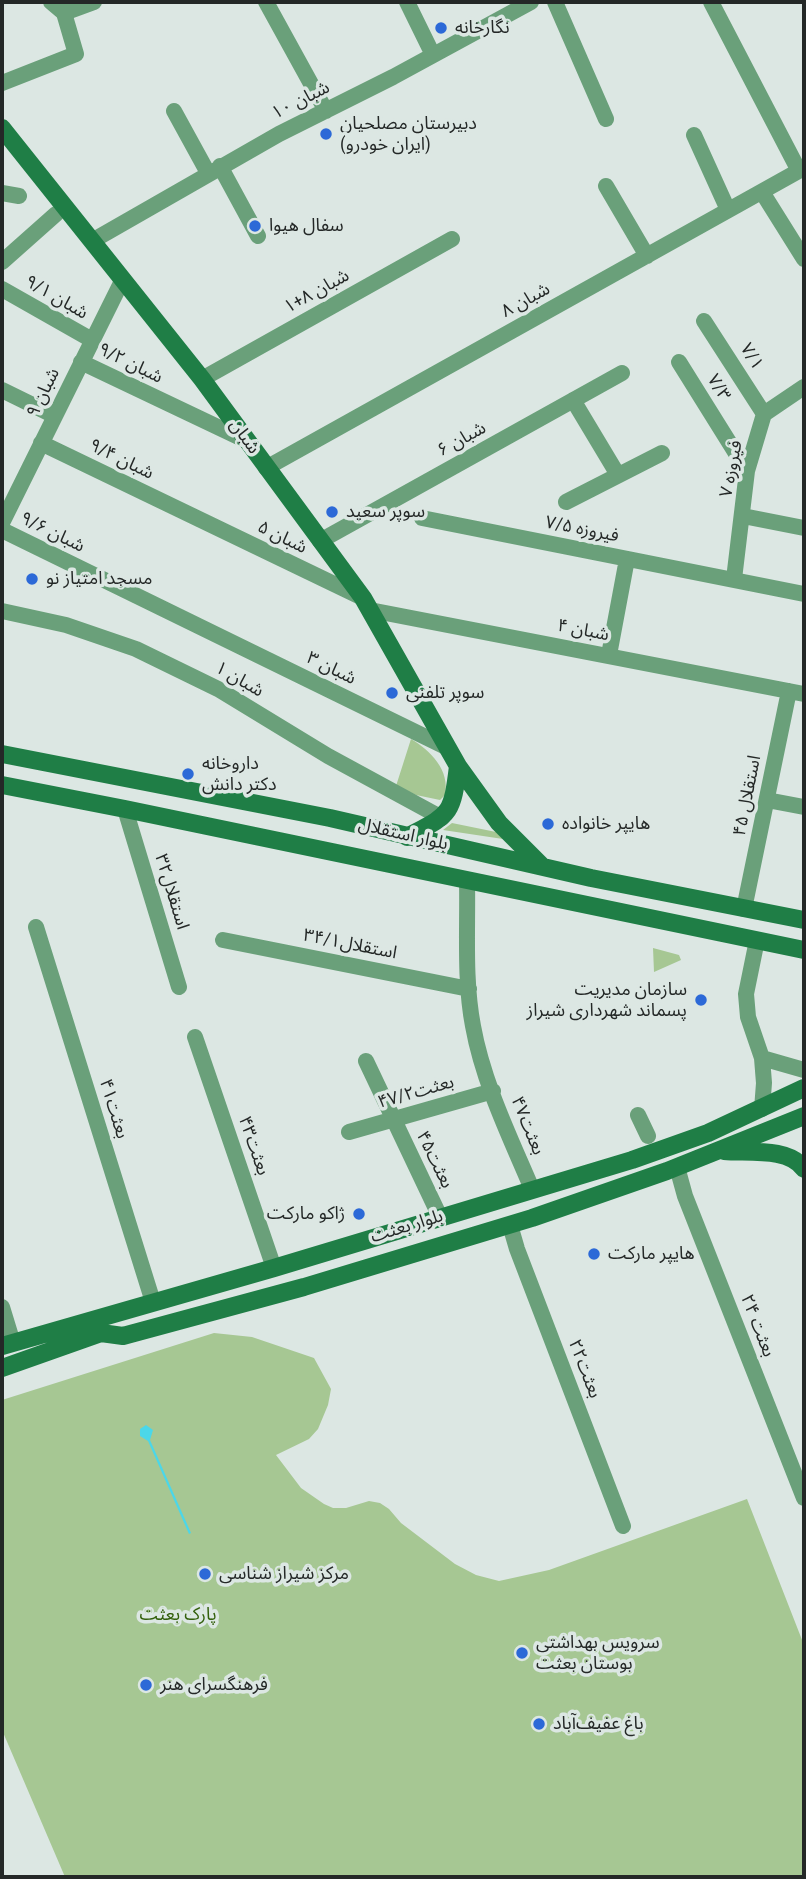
<!DOCTYPE html>
<html>
<head>
<meta charset="utf-8">
<style>
	body { margin:0 }
	#map { position:relative; width:806px; height:1879px; overflow:hidden; background:#dce7e3; font-family:"Roboto Condensed",sans-serif }
	canvas { display:block }
	.frame { position:absolute; inset:0; border:4px solid #242827; pointer-events:none }
</style>
</head>
<body>
<div id="map">
<canvas width="806" height="1879"></canvas>
<div class="frame"></div>
</div>
<script>
const ctx = document.querySelector('canvas').getContext('2d');
ctx.lineJoin = 'round';
function fillPath(path, color) {
  ctx.fillStyle = color;
  ctx.fill(path, 'evenodd');
}
function trace(path, color, width, dash) {
  ctx.strokeStyle = color;
  ctx.lineWidth = width;
  ctx.lineCap = dash ? 'butt' : 'round';
  ctx.setLineDash(dash || []);
  ctx.stroke(path);
}
function drawText(font, color, halo, rows, align = 'center') {
  ctx.font = font + ' "Roboto Condensed","Noto Sans Arabic",sans-serif';
  ctx.lineWidth = 7;
  ctx.setLineDash([]);
  ctx.textBaseline = 'middle';
  ctx.strokeStyle = halo;
  ctx.fillStyle = color;
  for (const [text, x, y, turn = 0] of rows) {
    ctx.save();
    ctx.translate(x, y);
    ctx.rotate((+turn || 0) * Math.PI / 180);
    ctx.textAlign = isNaN(turn) ? turn : align;
    if (halo) ctx.strokeText(text, 0, 0);
    ctx.fillText(text, 0, 0);
    ctx.restore();
  }
}
fillPath(new Path2D(`
	M 411,739 C 431,751 450,770 445,795 L 440,800 L 416,795 L 396,786 Z
	M 452,823 L 496,832 L 503,839 L 443,830 Z
	M 653,948 L 679,955 L 681,960 L 654,972 Z
	M 214,1333 L 252,1337 L 314,1358 L 331,1389 L 328,1405 L 318,1429 L 309,1439 L 276,1455 L 301,1488 L 324,1504 L 333,1508 L 346,1508 L 369,1501 L 380,1503 L 389,1509 L 401,1523 L 455,1564 L 476,1575 L 499,1581 L 549,1570 L 747,1499 L 804,1645 L 804,1877 L 65,1877 L 2,1730 L 2,1400 Z`), '#a6c793');
fillPath(new Path2D(`
	M 146,1425 L 153,1430 L 150,1440 L 191,1533 L 189,1534 L 148,1441 L 140,1436 L 140,1429 Z`), '#4bd7e9');
trace(new Path2D(`
	M 266,2 L 326,111
	M 407,2 L 433,55
	M 555,2 L 606,119
	M 711,2 L 799,171
	M 64,13 L 94,2
	M 2,83 L 76,54 L 64,13 L 51,2
	M 174,111 L 208,173
	M 694,135 L 728,210
	M 220,166 L 258,236
	M 606,186 L 647,256
	M 762,192 L 804,259
	M 2,193 L 19,196
	M 92,241 L 279,134 L 393,77 L 531,2
	M 2,262 L 56,214
	M 2,289 L 92,340
	M 704,321 L 764,414
	M 81,362 L 245,440
	M 679,362 L 747,471
	M 202,379 L 452,239
	M 2,390 L 55,416
	M 573,400 L 618,475
	M 41,443 L 363,598
	M 266,468 L 804,168
	M 566,502 L 662,453
	M 743,516 L 804,528
	M 422,518 L 804,594
	M 2,523 L 122,281
	M 2,530 L 446,747
	M 320,541 L 622,373
	M 734,579 L 747,471 L 764,414 L 804,387
	M 370,610 L 804,694
	M 2,611 L 66,625 L 136,649 L 218,689 L 328,756 L 442,818
	M 609,655 L 627,559
	M 767,800 L 804,807
	M 125,809 L 179,987
	M 467,880 C 468,928 464,979 473,1026 C 483,1082 510,1137 532,1189
	M 744,909 L 789,691
	M 36,927 L 153,1302
	M 223,940 L 469,989
	M 757,940 L 746,994 L 748,1017 L 762,1058 L 764,1083 L 762,1109
	M 195,1037 L 274,1268
	M 762,1058 L 804,1070
	M 366,1061 L 440,1217
	M 638,1115 L 648,1136
	M 349,1132 L 493,1091
	M 677,1167 L 685,1196 L 804,1498
	M 510,1225 L 517,1249 L 623,1526
	M 2,1307 L 13,1343`), '#6aa07a', 16);
trace(new Path2D(`
	M 2,128 L 202,379 L 363,598 L 458,766 L 499,823 L 542,866
	M 2,754 L 330,818 L 591,878 L 804,920
	M 2,785 L 125,809 L 804,950
	M 407,837 C 450,814 452,816 458,766
	M 724,1151 C 748,1153 789,1147 804,1169
	M 2,1346 L 274,1268 L 632,1160 L 708,1133 L 804,1088
	M 2,1368 L 101,1333 L 123,1336 L 304,1287 L 532,1218 L 667,1171 L 804,1116`), '#1f7e46', 18);
for (const [x, y, r, color] of [
	[441,28,7,"#2c69d7"],
	[326,134,7,"#2c69d7"],
	[255,226,7,"#2c69d7"],
	[332,512,7,"#2c69d7"],
	[32,579,7,"#2c69d7"],
	[392,693,7,"#2c69d7"],
	[188,774,7,"#2c69d7"],
	[548,824,7,"#2c69d7"],
	[701,1000,7,"#2c69d7"],
	[359,1214,7,"#2c69d7"],
	[594,1254,7,"#2c69d7"],
	[205,1574,7,"#2c69d7"],
	[522,1653,7,"#2c69d7"],
	[146,1685,7,"#2c69d7"],
	[539,1724,7,"#2c69d7"]
]) {
  const dot = new Path2D();
  dot.arc(x, y, r, 0, 2 * Math.PI);
  ctx.fillStyle = color;
  ctx.fill(dot);
  trace(dot, '#dce7e3', 2.5);
}
drawText('18px', '#242827', '#dce7e3', [
	["نگارخانه",455,28],
	["دبیرستان مصلحیان",340,124],
	["(ایران خودرو)",340,145],
	["سفال هیوا",269,226],
	["سوپر سعید",346,512],
	["مسجد امتیاز نو",46,579],
	["سوپر تلفنی",406,693],
	["داروخانه",202,764],
	["دکتر دانش",202,785],
	["هایپر خانواده",562,824],
	["سازمان مدیریت",687,990,"right"],
	["پسماند شهرداری شیراز",687,1011,"right"],
	["ژاکو مارکت",345,1214,"right"],
	["هایپر مارکت",608,1254],
	["مرکز شیراز شناسی",219,1574],
	["سرویس بهداشتی",536,1643],
	["بوستان بعثت",536,1664],
	["فرهنگسرای هنر",160,1685],
	["باغ عفیف‌آباد",553,1724]
], 'left');
drawText('18px', '#242827', '#dce7e3', [
	["۱۰ شبان",301,101,-27],
	["۱+۸ شبان",317,292,-29],
	["۹/۱ شبان",56,298,30],
	["۸ شبان",526,301,-29],
	["۷/۱",751,357,58],
	["۹/۲ شبان",130,364,26],
	["۷/۳",718,388,58],
	["۹ شبان",44,393,-64],
	["شبان",244,437,54],
	["۶ شبان",462,440,-29],
	["۹/۴ شبان",121,460,26],
	["۷ فیروزه",732,469,-79],
	["۷/۵ فیروزه",582,530,11],
	["۹/۶ شبان",52,533,26],
	["۵ شبان",282,538,26],
	["۴ شبان",583,631,11],
	["۳ شبان",331,669,26],
	["۱ شبان",239,680,30],
	["۴۵ استقلال",748,796,-79],
	["بلوار استقلال",403,835,13],
	["استقلال۳۲",171,892,73],
	["استقلال۳۴/۱",350,945,11],
	["بعثت۴۷/۲",416,1093,-16],
	["بعثت۴۱",113,1109,73],
	["بعثت۴۷",527,1126,68],
	["بعثت۴۳",253,1146,71],
	["بعثت۴۵",434,1160,64],
	["بلوار بعثت",407,1227,-17],
	["بعثت ۲۴",757,1326,69],
	["بعثت۲۲",584,1369,69]
]);
drawText('18px', '#33600c', '#dce7e3', [
	["پارک بعثت",178,1615]
]);
</script>
</body>
</html>
